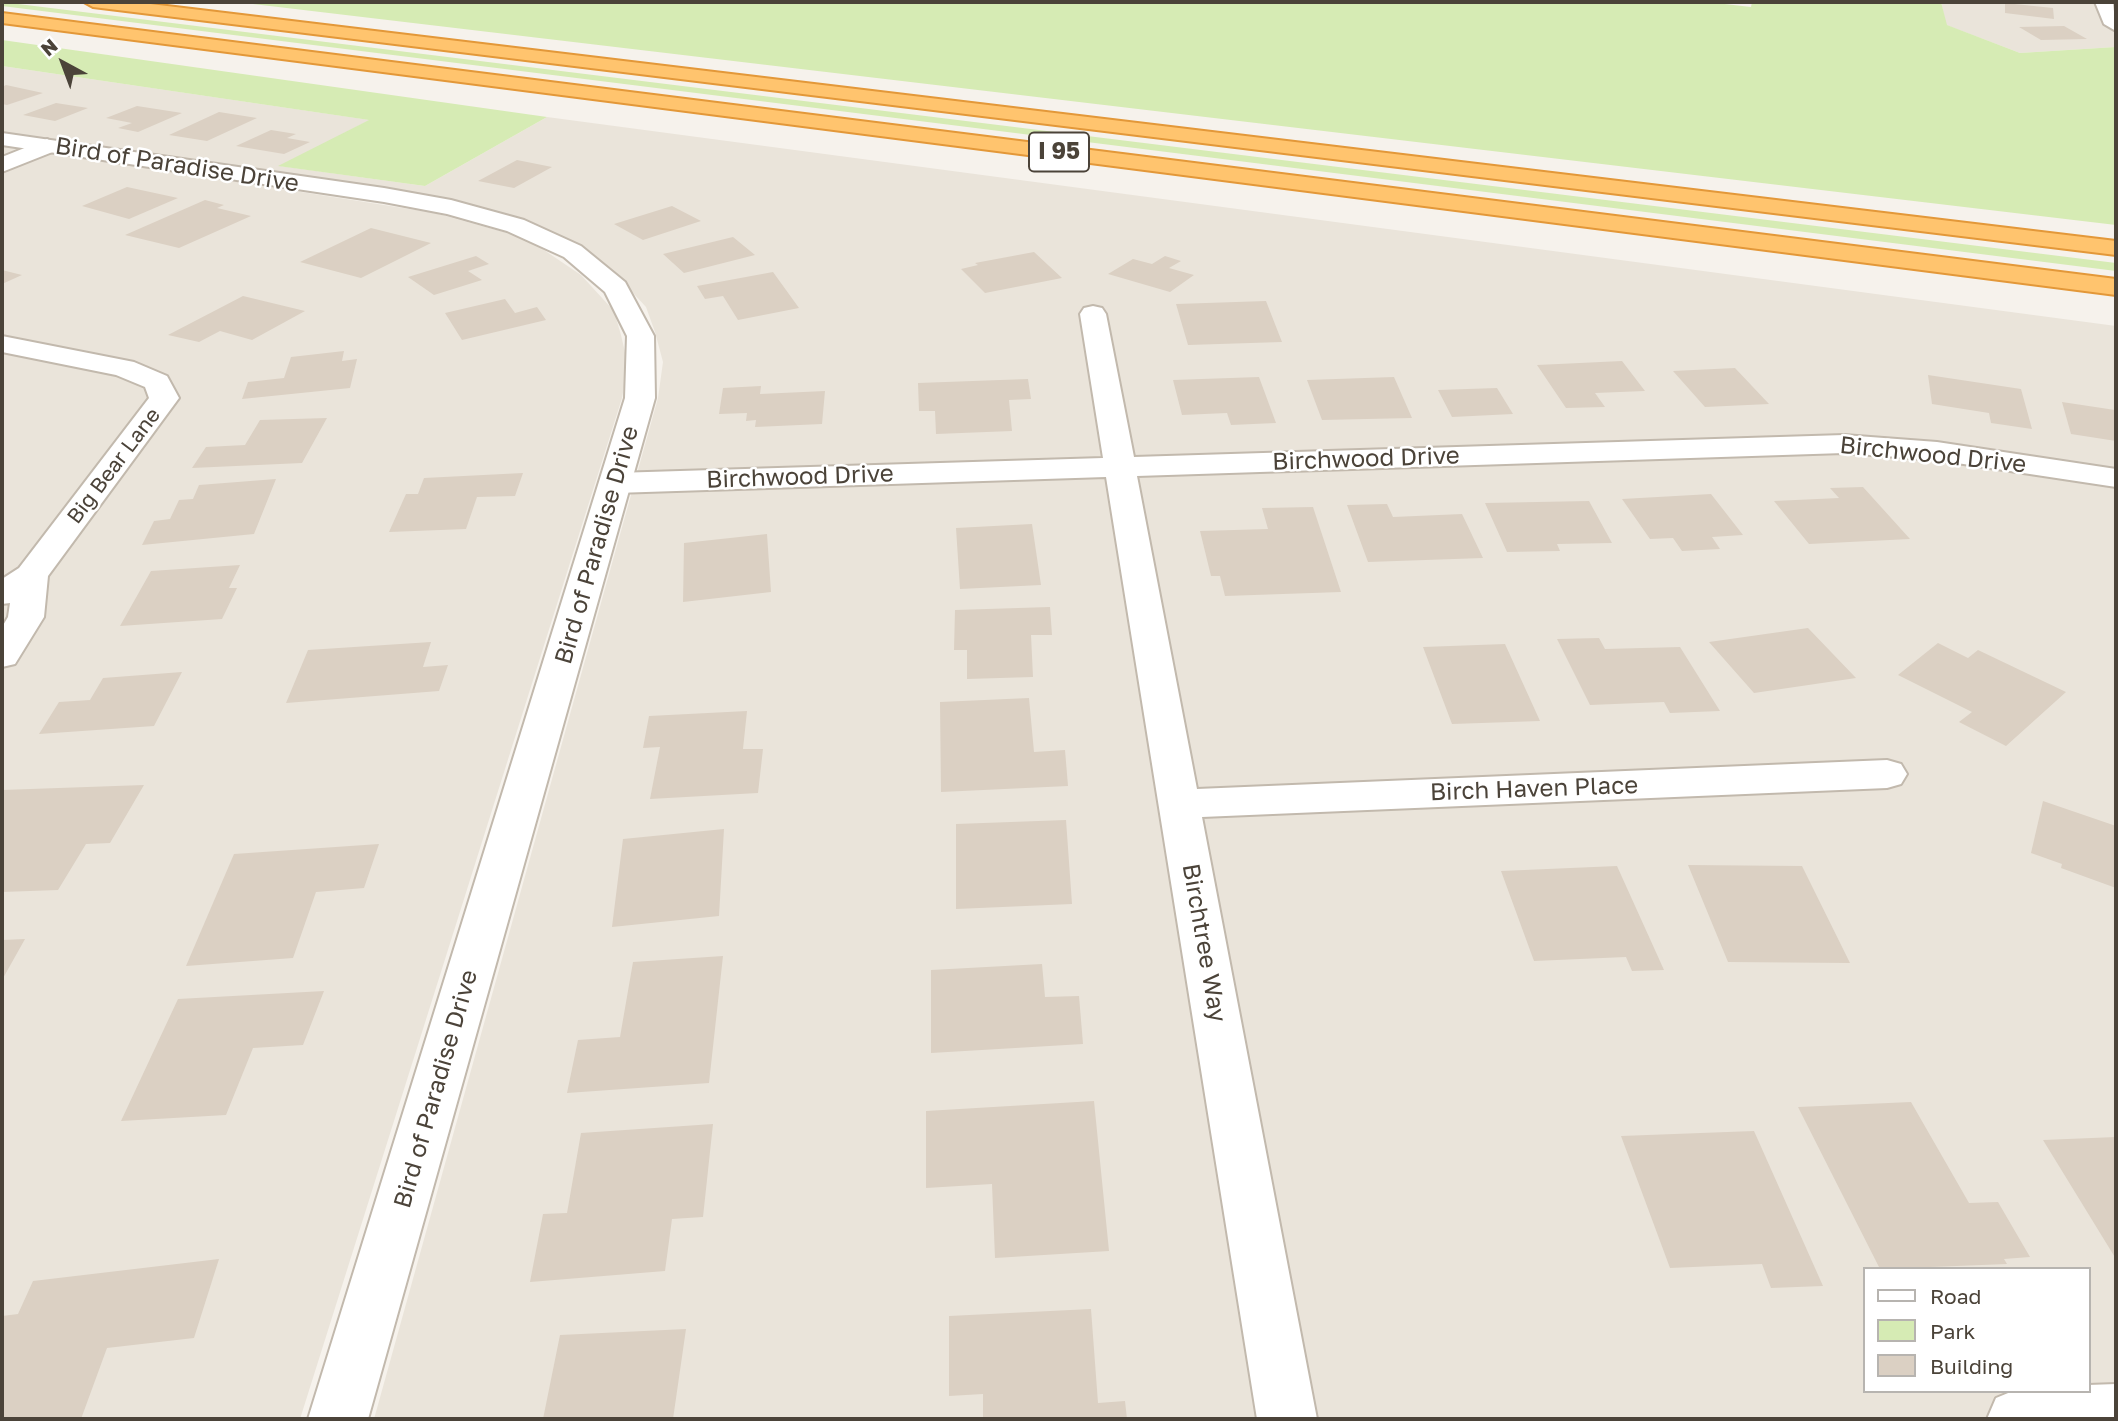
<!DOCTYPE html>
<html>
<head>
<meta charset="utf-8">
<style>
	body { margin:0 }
	#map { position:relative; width:2118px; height:1421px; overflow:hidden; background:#f6f2ec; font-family:"Golos Text",sans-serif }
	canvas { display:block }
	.frame { position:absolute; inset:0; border:4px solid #4b4339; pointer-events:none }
	.legend { position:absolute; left:1863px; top:1267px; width:228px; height:126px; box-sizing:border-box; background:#fff; border:2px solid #b7b4b0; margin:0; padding:9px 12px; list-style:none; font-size:21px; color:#4b4339 }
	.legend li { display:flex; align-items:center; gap:14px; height:35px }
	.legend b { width:35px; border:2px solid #b7b4b0 }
	.north { position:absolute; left:28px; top:28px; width:70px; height:70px; -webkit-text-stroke:5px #fff; paint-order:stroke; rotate:319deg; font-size:19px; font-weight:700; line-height:28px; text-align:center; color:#4b4339 }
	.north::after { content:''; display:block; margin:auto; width:24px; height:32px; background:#4b4339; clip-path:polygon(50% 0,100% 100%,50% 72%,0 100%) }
</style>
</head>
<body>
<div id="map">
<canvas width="2118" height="1421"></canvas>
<div class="frame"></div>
<ul class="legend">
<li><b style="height:9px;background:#fff"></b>Road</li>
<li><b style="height:19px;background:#d6ebb4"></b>Park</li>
<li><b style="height:19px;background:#dbd0c3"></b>Building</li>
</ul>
<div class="north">N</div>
</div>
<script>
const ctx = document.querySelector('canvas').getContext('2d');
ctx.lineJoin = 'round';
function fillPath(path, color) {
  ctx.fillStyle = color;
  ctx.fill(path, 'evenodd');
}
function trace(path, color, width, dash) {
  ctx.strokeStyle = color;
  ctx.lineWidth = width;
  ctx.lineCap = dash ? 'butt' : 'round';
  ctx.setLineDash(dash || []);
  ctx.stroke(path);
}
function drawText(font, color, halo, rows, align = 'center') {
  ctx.font = font + ' "Golos Text",sans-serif';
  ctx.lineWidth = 5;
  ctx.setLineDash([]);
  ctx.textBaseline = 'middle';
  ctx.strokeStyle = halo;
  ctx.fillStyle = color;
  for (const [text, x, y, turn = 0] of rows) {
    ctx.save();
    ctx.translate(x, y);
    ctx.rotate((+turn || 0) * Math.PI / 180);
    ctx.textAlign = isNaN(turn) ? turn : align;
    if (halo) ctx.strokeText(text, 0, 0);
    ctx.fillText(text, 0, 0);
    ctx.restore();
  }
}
fillPath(new Path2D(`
	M 1941,2 L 2116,2 L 2116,47 L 2020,53 L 1946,25 Z
	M 2,66 L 370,120 L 280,166 L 425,186 L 547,117 L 2116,326 L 2116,1419 L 374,1419 L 658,398 L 663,362 L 655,332 L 646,307 L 609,267 L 564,238 L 534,224 L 451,202 L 2,132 ZM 1864,1269 L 2088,1269 L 2088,1391 L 1864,1391 Z
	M 2,145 L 435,213 L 511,234 L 538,246 L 581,275 L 614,311 L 621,335 L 628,365 L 622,398 L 300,1419 L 2,1419 Z`), '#eae4da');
fillPath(new Path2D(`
	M 2,2 L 2116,263 L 2116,271 L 2,6 Z
	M 236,2 L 1707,2 L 1751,7 L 1752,2 L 1941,2 L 1947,25 L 2020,53 L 2116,47 L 2116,225 Z
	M 2,40 L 547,117 L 425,186 L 278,166 L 369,120 L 2,66 Z`), '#d6ebb4');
fillPath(new Path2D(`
	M 2005,3 L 2053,8 L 2054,19 L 2005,13 Z
	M 2064,26 L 2087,39 L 2041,40 L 2019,27 Z
	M 6,85 L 43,93 L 7,105 L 2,104 L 2,87 Z
	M 56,103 L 88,108 L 55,121 L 23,115 Z
	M 137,106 L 182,113 L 138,132 L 118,128 L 132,123 L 106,118 Z
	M 219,112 L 257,118 L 207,141 L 169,135 Z
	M 271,130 L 296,134 L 287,138 L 310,142 L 284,154 L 236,146 Z
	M 517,160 L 552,167 L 514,188 L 478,181 Z
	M 127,187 L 178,198 L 129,219 L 82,206 Z
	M 205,200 L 224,205 L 217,208 L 251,216 L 179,248 L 125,235 Z
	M 672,206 L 701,221 L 643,240 L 614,224 Z
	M 371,228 L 431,243 L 361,278 L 300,262 Z
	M 733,237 L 755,255 L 684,273 L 663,254 Z
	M 1034,252 L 1062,278 L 985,293 L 961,269 L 978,265 L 975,263 Z
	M 476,256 L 489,264 L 468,271 L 482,280 L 434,295 L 408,277 Z
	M 1165,256 L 1181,261 L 1169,268 L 1194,275 L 1170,292 L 1108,274 L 1133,259 L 1152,264 Z
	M 2,270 L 22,275 L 2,284 Z
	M 773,272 L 799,308 L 738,320 L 723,296 L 705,299 L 697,286 Z
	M 243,296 L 305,311 L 252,340 L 220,331 L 199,342 L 168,335 Z
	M 505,299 L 515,313 L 537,307 L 546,320 L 462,340 L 445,313 Z
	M 1266,301 L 1282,342 L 1188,345 L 1176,304 Z
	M 344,351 L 342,361 L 357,359 L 350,388 L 242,399 L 248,382 L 284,378 L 291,357 Z
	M 1622,361 L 1645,391 L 1595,393 L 1605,407 L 1566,408 L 1537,365 Z
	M 1735,368 L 1769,404 L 1705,407 L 1673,371 Z
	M 1928,375 L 2021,389 L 2032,429 L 1991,423 L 1989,413 L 1932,404 Z
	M 1259,377 L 1276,423 L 1231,425 L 1227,413 L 1182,415 L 1173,380 Z
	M 1394,377 L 1412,418 L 1322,420 L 1307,380 Z
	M 1028,379 L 1031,399 L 1009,400 L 1012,431 L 936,434 L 935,411 L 919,411 L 918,383 Z
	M 761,386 L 760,394 L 825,391 L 822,424 L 755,427 L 756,420 L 746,421 L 747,413 L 719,414 L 723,388 Z
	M 1497,388 L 1513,414 L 1452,417 L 1438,390 Z
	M 2062,402 L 2115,410 L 2116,441 L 2071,434 Z
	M 327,418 L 302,463 L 192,468 L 206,447 L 245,445 L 260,420 Z
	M 523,473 L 515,496 L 477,497 L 466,529 L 389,532 L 406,494 L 418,494 L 424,478 Z
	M 276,479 L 254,534 L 142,545 L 154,521 L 170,519 L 179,500 L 193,499 L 199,485 Z
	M 1863,487 L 1910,539 L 1809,544 L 1774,501 L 1839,498 L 1830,488 Z
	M 1711,494 L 1743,535 L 1712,537 L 1720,549 L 1682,551 L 1673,538 L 1650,539 L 1622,499 Z
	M 1589,501 L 1612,543 L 1557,544 L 1560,551 L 1507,552 L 1485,503 Z
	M 1387,504 L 1393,517 L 1462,514 L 1483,558 L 1368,562 L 1347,505 Z
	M 1313,507 L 1341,592 L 1225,596 L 1220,576 L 1211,576 L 1200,531 L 1268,529 L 1262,508 Z
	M 1032,524 L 1041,585 L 960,589 L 956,528 Z
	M 767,534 L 771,592 L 683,602 L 684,543 Z
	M 240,565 L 229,588 L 237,588 L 222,619 L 120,626 L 151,571 Z
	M 1050,607 L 1052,635 L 1031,635 L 1033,677 L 967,679 L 967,650 L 954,650 L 955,610 Z
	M 1808,628 L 1856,678 L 1754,693 L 1709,642 Z
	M 1599,638 L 1605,649 L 1680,647 L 1720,711 L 1670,713 L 1664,702 L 1590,705 L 1557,639 Z
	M 431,642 L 423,667 L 448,665 L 439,691 L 286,703 L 308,650 Z
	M 1938,643 L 1968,658 L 1978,650 L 2066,692 L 2006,746 L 1959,722 L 1972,712 L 1898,675 Z
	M 1505,644 L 1540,721 L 1452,724 L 1423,647 Z
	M 182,672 L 154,726 L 39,734 L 59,702 L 90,700 L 103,678 Z
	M 1029,698 L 1034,752 L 1065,750 L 1068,786 L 941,792 L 940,702 Z
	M 747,711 L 743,749 L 763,749 L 758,793 L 650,799 L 660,747 L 643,748 L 649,716 Z
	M 144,785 L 110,843 L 86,844 L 58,890 L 2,892 L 2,790 Z
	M 2043,801 L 2116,826 L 2116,888 L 2061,868 L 2062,864 L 2031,853 Z
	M 1066,820 L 1072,904 L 956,909 L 956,824 Z
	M 724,829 L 719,916 L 612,927 L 623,839 Z
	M 379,844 L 364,888 L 316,892 L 293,958 L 186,966 L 234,854 Z
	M 1688,865 L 1802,866 L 1850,963 L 1728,962 Z
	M 1617,866 L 1664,970 L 1632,971 L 1626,957 L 1534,961 L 1501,871 Z
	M 25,939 L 2,980 L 2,940 Z
	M 723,956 L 709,1083 L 567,1093 L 578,1040 L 620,1037 L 633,962 Z
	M 1042,964 L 1045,997 L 1079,996 L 1083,1044 L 931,1053 L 931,970 Z
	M 324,991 L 303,1045 L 253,1048 L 226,1115 L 121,1121 L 178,999 Z
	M 1094,1101 L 1109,1251 L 995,1258 L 992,1184 L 926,1188 L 926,1111 Z
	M 1911,1102 L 1969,1203 L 1998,1202 L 2030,1257 L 2004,1259 L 2007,1264 L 1880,1269 L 1798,1107 Z
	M 713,1124 L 703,1217 L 672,1219 L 665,1271 L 530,1282 L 543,1214 L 567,1213 L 581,1133 Z
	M 1754,1131 L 1823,1286 L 1771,1288 L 1762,1264 L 1670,1268 L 1621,1136 Z
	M 2116,1137 L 2116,1259 L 2043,1140 Z
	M 219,1259 L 194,1338 L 107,1348 L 81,1419 L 2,1419 L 2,1316 L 18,1314 L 33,1281 Z
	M 1091,1309 L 1098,1403 L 1125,1401 L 1127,1419 L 983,1419 L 983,1394 L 949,1396 L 949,1316 Z
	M 686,1329 L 673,1419 L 543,1419 L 560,1335 Z`), '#dbd0c3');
const minor = new Path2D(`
	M 2095,2 L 2113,2 L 2116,31 L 2104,24 Z
	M 47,139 L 58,146 L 55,151 L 2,172 L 2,157 Z
	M 1093,306 L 1102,308 L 1106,314 L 1134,457 L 1844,435 L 1937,442 L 2116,469 L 2116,487 L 1937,460 L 1844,453 L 1137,476 L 1197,789 L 1887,760 L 1901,764 L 1907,774 L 1901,784 L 1887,788 L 1202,817 L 1317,1419 L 1257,1419 L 1106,477 L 615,493 L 604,490 L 599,483 L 604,476 L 615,473 L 1103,458 L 1080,314 L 1084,308 Z
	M 2,336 L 134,362 L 167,376 L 179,398 L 48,576 L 44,617 L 15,664 L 2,667 L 2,627 L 8,617 L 10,603 L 2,604 L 2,579 L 19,568 L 149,398 L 145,387 L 116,375 L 2,352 Z
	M 2116,1384 L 2116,1419 L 1987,1419 L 1996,1398 L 2013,1391 L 2088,1391 L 2088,1385 Z`);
const tertiary = new Path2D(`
	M 2,133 L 384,188 L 451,200 L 524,220 L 581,246 L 625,282 L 654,336 L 655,398 L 368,1419 L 308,1419 L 625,398 L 627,336 L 605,292 L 564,257 L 507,231 L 447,214 L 384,202 L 2,145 Z`);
const motorway = new Path2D(`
	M 84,2 L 134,2 L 2116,241 L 2116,255 L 93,7 Z
	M 2,13 L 2116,279 L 2116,295 L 2,23 Z`);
trace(minor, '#c2b9ad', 4);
trace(tertiary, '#c2b9ad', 4);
trace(motorway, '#e39839', 4);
fillPath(minor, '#fff');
fillPath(tertiary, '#fff');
fillPath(motorway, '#ffc46e');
drawText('21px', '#4b4339', '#fff', [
	["Big Bear Lane",114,466,-53]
]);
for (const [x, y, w] of [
	[1059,152,60]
]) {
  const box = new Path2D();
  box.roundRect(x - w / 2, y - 19.5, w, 39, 5);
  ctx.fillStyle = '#fff';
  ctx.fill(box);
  trace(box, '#4b4339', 2);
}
drawText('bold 23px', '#4b4339', null, [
	["I 95",1059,152]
]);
drawText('24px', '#4b4339', '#fff', [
	["Bird of Paradise Drive",177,165,9],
	["Birchwood Drive",1933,455,6],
	["Birchwood Drive",1366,459,-2],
	["Birchwood Drive",800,477,-2],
	["Bird of Paradise Drive",597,545,-74],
	["Birch Haven Place",1534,789,-2],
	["Birchtree Way",1204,943,80],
	["Bird of Paradise Drive",436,1089,-74]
]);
</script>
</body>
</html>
